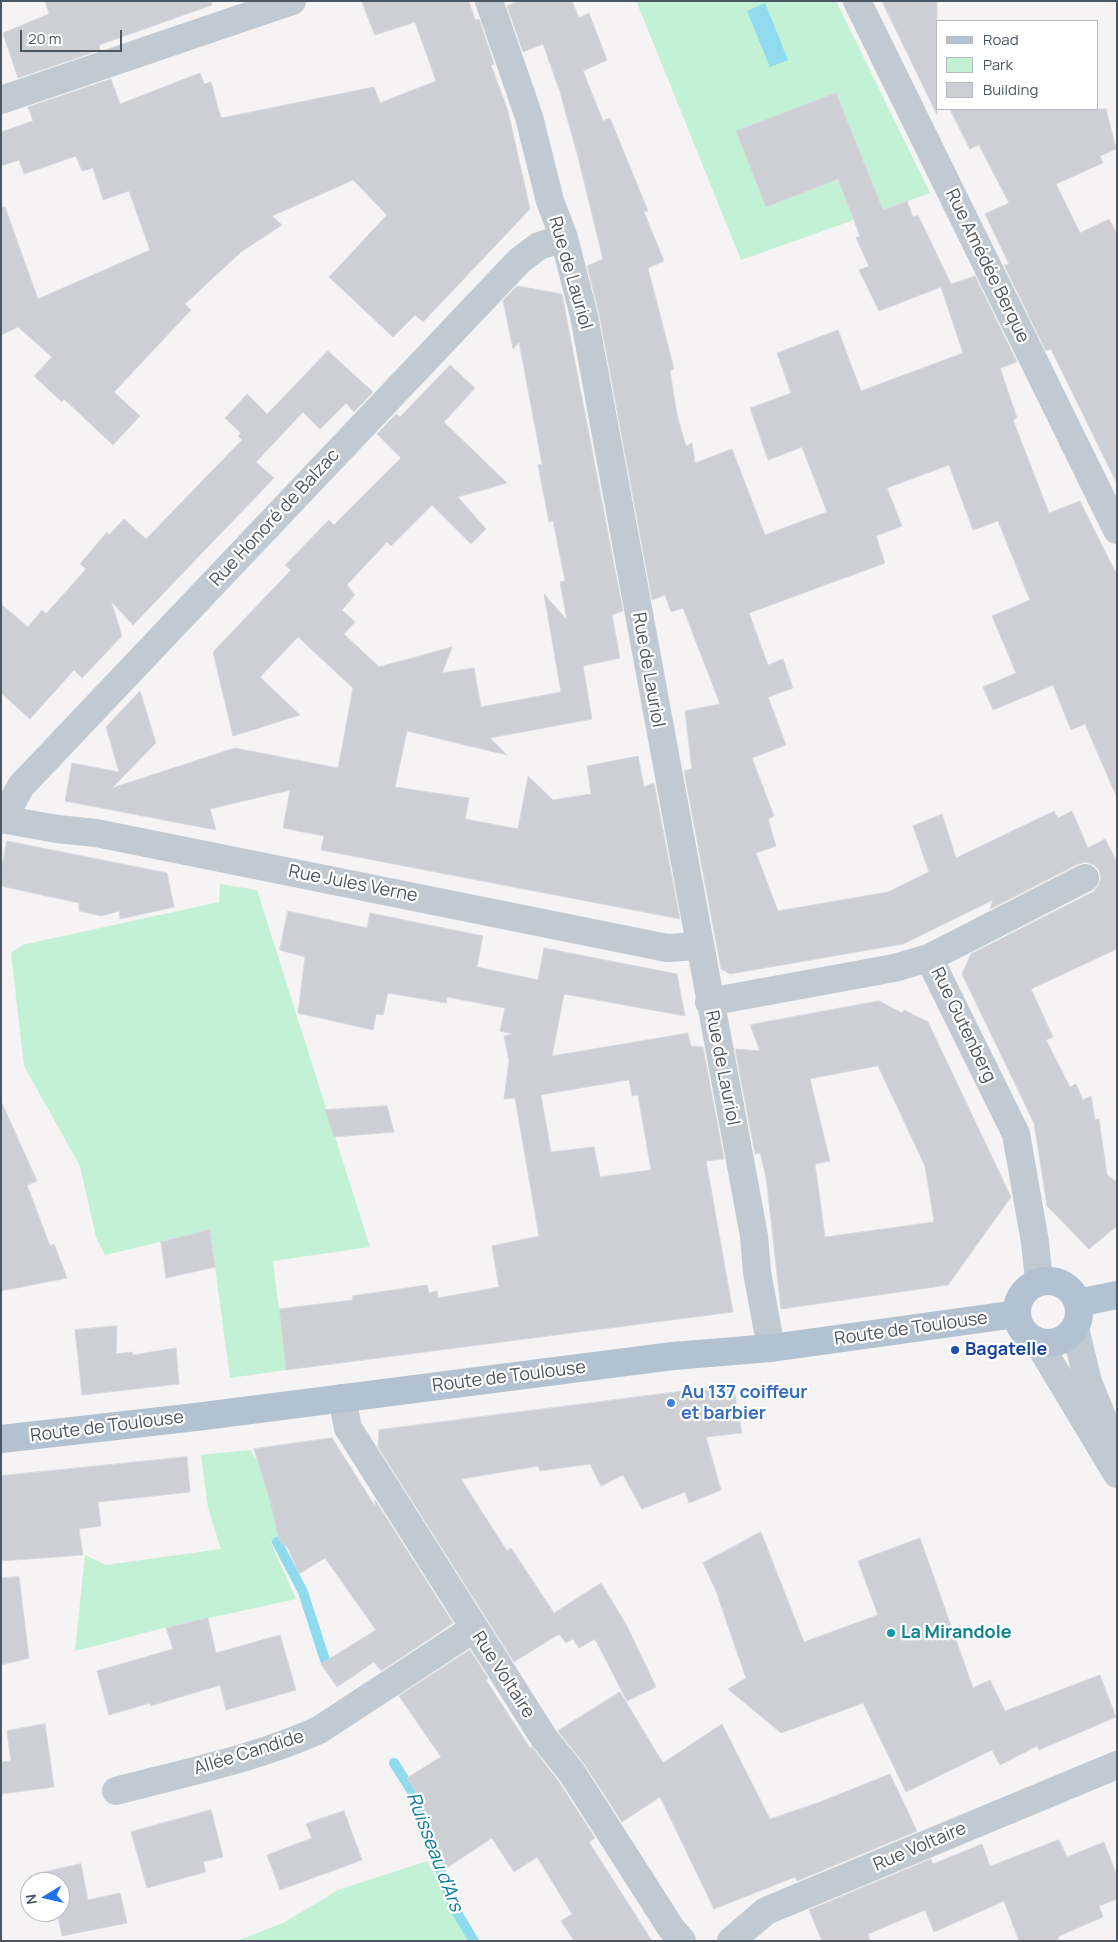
<!DOCTYPE html>
<html>
<head>
<meta charset="utf-8">
<style>
	body { margin:0 }
	#map { position:relative; width:1118px; height:1942px; overflow:hidden; background:#f5f3f3; font-family:Manrope,sans-serif }
	canvas { display:block }
	.frame { position:absolute; inset:0; border:2px solid #4a5661; pointer-events:none }
	.legend { position:absolute; left:936px; top:20px; width:162px; height:90px; box-sizing:border-box; background:#fff; border:1px solid #b7bbc0; margin:0; padding:6px 9px; list-style:none; font-size:15px; color:#4a5661 }
	.legend li { display:flex; align-items:center; gap:10px; height:25px }
	.legend b { width:25px; border:1px solid #b7bbc0 }
	.north { position:absolute; left:20px; top:1872px; width:50px; height:50px; box-sizing:border-box; background:#fff; border:1px solid #b7bbc0; border-radius:50%; rotate:261deg; font-size:14px; font-weight:700; line-height:20px; text-align:center; color:#4a5661 }
	.north::after { content:''; display:block; margin:auto; width:18px; height:22px; background:#1a73e8; clip-path:polygon(50% 0,100% 100%,50% 72%,0 100%) }
	.scale { position:absolute; left:20px; top:30px; width:102px; height:22px; box-sizing:border-box; border:2px solid #4a5661; border-top:0; padding-left:6px; font-size:15px; line-height:18px; white-space:nowrap; color:#4a5661; -webkit-text-stroke:4px #fff; paint-order:stroke }
</style>
</head>
<body>
<div id="map">
<canvas width="1118" height="1942"></canvas>
<div class="frame"></div>
<ul class="legend">
<li><b style="height:6px;background:#b3c2d1"></b>Road</li>
<li><b style="height:14px;background:#c3f1d5"></b>Park</li>
<li><b style="height:14px;background:#cdcfd5"></b>Building</li>
</ul>
<div class="north">N</div>
<div class="scale">20 m</div>
</div>
<script>
const ctx = document.querySelector('canvas').getContext('2d');
ctx.lineJoin = 'round';
function fillPath(path, color) {
  ctx.fillStyle = color;
  ctx.fill(path, 'evenodd');
}
function trace(path, color, width, dash) {
  ctx.strokeStyle = color;
  ctx.lineWidth = width;
  ctx.lineCap = dash ? 'butt' : 'round';
  ctx.setLineDash(dash || []);
  ctx.stroke(path);
}
function drawText(font, color, halo, rows, align = 'center') {
  ctx.font = font + ' Manrope,sans-serif';
  ctx.lineWidth = 4.5;
  ctx.setLineDash([]);
  ctx.textBaseline = 'middle';
  ctx.strokeStyle = halo;
  ctx.fillStyle = color;
  for (const [text, x, y, turn = 0] of rows) {
    ctx.save();
    ctx.translate(x, y);
    ctx.rotate((+turn || 0) * Math.PI / 180);
    ctx.textAlign = isNaN(turn) ? turn : align;
    if (halo) ctx.strokeText(text, 0, 0);
    ctx.fillText(text, 0, 0);
    ctx.restore();
  }
}
fillPath(new Path2D(`
	M 641,1 L 836,1 L 930,193 L 741,260 L 637,3 Z
	M 220,884 L 257,890 L 370,1247 L 273,1261 L 286,1370 L 230,1378 L 210,1230 L 105,1255 L 96,1237 L 80,1166 L 24,1066 L 11,953 L 22,945 L 219,902 Z
	M 250,1450 L 258,1462 L 283,1537 L 271,1543 L 296,1599 L 164,1628 L 75,1651 L 85,1555 L 106,1565 L 221,1549 L 208,1508 L 201,1455 Z
	M 427,1861 L 470,1941 L 237,1941 L 285,1922 L 338,1890 Z`), '#c3f1d5');
fillPath(new Path2D(`
	M 765,3 L 788,60 L 770,67 L 747,11 Z`), '#90daee');
trace(new Path2D(`
	M 277,1542 L 303,1592 L 325,1660
	M 394,1763 L 413,1793 L 453,1906 L 474,1941`), '#90daee', 10);
const building = new Path2D(`
	M 45,1 L 211,1 L 212,5 L 99,45 L 100,50 L 18,78 L 3,33 L 49,14 Z
	M 362,1 L 469,1 L 475,20 L 479,19 L 494,64 L 491,65 L 508,111 L 530,209 L 423,322 L 415,315 L 393,337 L 329,277 L 387,215 L 353,180 L 272,216 L 282,225 L 241,252 L 185,304 L 191,310 L 114,392 L 140,416 L 113,445 L 64,399 L 62,402 L 34,376 L 52,357 L 18,327 L 1,335 L 1,207 L 5,207 L 38,299 L 150,250 L 129,191 L 103,200 L 93,168 L 82,171 L 76,156 L 24,174 L 19,160 L 1,166 L 1,132 L 33,121 L 28,107 L 111,79 L 120,104 L 200,73 L 204,84 L 211,82 L 221,118 L 374,87 L 380,103 L 436,81 L 415,22 L 375,35 Z
	M 519,1 L 572,1 L 579,18 L 589,13 L 607,60 L 583,71 L 603,121 L 610,118 L 648,211 L 644,212 L 664,261 L 648,268 L 674,369 L 670,371 L 677,415 L 686,446 L 692,443 L 695,463 L 732,449 L 765,535 L 827,512 L 802,447 L 768,460 L 750,408 L 791,393 L 777,353 L 838,330 L 861,391 L 963,353 L 941,287 L 879,311 L 859,270 L 869,266 L 856,238 L 860,236 L 838,179 L 766,207 L 736,131 L 836,93 L 883,210 L 907,201 L 913,217 L 918,215 L 951,284 L 975,276 L 1017,362 L 1000,368 L 1017,418 L 1013,420 L 1049,513 L 1080,501 L 1117,575 L 1117,798 L 1085,724 L 1071,730 L 1053,685 L 993,710 L 983,687 L 1016,673 L 992,616 L 1030,600 L 998,521 L 973,530 L 949,465 L 887,488 L 902,526 L 876,536 L 885,563 L 749,613 L 768,665 L 783,659 L 793,688 L 768,697 L 786,745 L 752,758 L 774,816 L 768,819 L 776,846 L 756,853 L 778,911 L 888,892 L 929,872 L 913,826 L 942,814 L 956,858 L 1054,811 L 1058,818 L 1072,811 L 1088,848 L 1105,839 L 1117,862 L 1117,949 L 1031,989 L 1053,1037 L 1046,1040 L 1070,1087 L 1076,1084 L 1083,1100 L 1091,1096 L 1095,1120 L 1099,1119 L 1107,1175 L 1117,1182 L 1117,1226 L 1089,1249 L 1047,1206 L 1034,1123 L 962,974 L 971,954 L 1093,892 L 1098,886 L 1101,878 L 1099,870 L 1094,865 L 1086,862 L 1078,864 L 990,909 L 993,900 L 903,944 L 730,974 L 721,969 L 684,771 L 692,769 L 685,711 L 720,704 L 683,608 L 671,612 L 665,595 L 652,600 L 599,313 L 587,266 L 603,259 L 578,157 L 560,92 L 543,44 L 523,52 L 507,6 Z
	M 882,1 L 937,1 L 937,115 L 911,61 Z
	M 950,109 L 1106,109 L 1116,149 L 1100,156 L 1103,163 L 1056,184 L 1080,233 L 1109,219 L 1117,234 L 1117,484 L 1051,349 L 1046,351 L 1004,265 L 1009,264 L 985,214 L 1009,203 L 979,145 L 970,149 Z
	M 517,286 L 562,294 L 623,611 L 612,615 L 620,658 L 583,666 L 592,719 L 490,738 L 507,755 L 407,731 L 395,787 L 469,798 L 465,819 L 518,829 L 528,776 L 553,800 L 591,794 L 587,766 L 638,756 L 644,787 L 654,783 L 680,919 L 321,850 L 324,836 L 283,828 L 290,790 L 210,809 L 216,830 L 65,801 L 72,763 L 119,772 L 106,727 L 140,691 L 156,743 L 112,788 L 235,748 L 338,768 L 353,688 L 298,637 L 260,677 L 300,715 L 233,736 L 213,652 L 291,570 L 285,565 L 329,520 L 334,525 L 401,458 L 377,434 L 396,414 L 400,417 L 450,365 L 475,388 L 444,422 L 507,483 L 458,497 L 486,529 L 471,544 L 432,505 L 391,546 L 387,542 L 347,585 L 355,595 L 342,610 L 355,622 L 344,634 L 379,667 L 452,647 L 442,673 L 474,668 L 481,707 L 561,692 L 544,594 L 567,620 L 560,582 L 565,581 L 553,521 L 549,522 L 538,465 L 542,464 L 519,342 L 513,349 L 503,301 Z
	M 328,351 L 373,392 L 354,412 L 346,403 L 320,429 L 303,412 L 256,462 L 274,478 L 133,625 L 111,601 L 122,636 L 82,678 L 74,670 L 30,719 L 1,693 L 1,604 L 28,627 L 42,610 L 46,614 L 86,569 L 80,564 L 107,532 L 109,535 L 124,519 L 146,539 L 242,440 L 238,436 L 241,433 L 225,418 L 247,394 L 267,414 Z
	M 7,841 L 167,873 L 174,907 L 120,919 L 119,911 L 101,916 L 79,911 L 79,903 L 1,886 L 1,871 Z
	M 288,911 L 367,928 L 370,913 L 483,936 L 477,967 L 538,980 L 544,948 L 677,974 L 685,1016 L 564,994 L 552,1056 L 688,1033 L 691,1046 L 703,1047 L 724,1159 L 706,1161 L 733,1312 L 286,1370 L 279,1309 L 353,1300 L 352,1296 L 427,1285 L 429,1293 L 437,1291 L 438,1298 L 499,1287 L 492,1246 L 539,1236 L 515,1098 L 504,1099 L 509,1061 L 504,1036 L 513,1034 L 500,1031 L 505,1008 L 447,997 L 446,1003 L 388,993 L 383,1015 L 376,1014 L 373,1030 L 298,1013 L 305,957 L 280,950 ZM 629,1080 L 632,1096 L 638,1095 L 651,1170 L 600,1177 L 594,1147 L 551,1152 L 541,1095 Z
	M 879,1001 L 902,1013 L 904,1010 L 928,1022 L 1011,1197 L 948,1285 L 781,1309 L 766,1177 L 760,1153 L 755,1154 L 735,1049 L 760,1051 L 750,1025 ZM 878,1066 L 925,1166 L 934,1222 L 825,1237 L 815,1164 L 830,1161 L 810,1079 Z
	M 1,1101 L 37,1181 L 27,1185 L 50,1246 L 54,1244 L 67,1278 L 1,1291 Z
	M 387,1106 L 394,1132 L 334,1137 L 325,1110 Z
	M 210,1230 L 215,1267 L 166,1278 L 161,1242 Z
	M 117,1326 L 116,1354 L 132,1352 L 133,1355 L 176,1348 L 179,1384 L 82,1395 L 75,1330 Z
	M 733,1385 L 742,1433 L 706,1437 L 721,1490 L 689,1503 L 685,1492 L 642,1509 L 623,1475 L 601,1486 L 590,1464 L 540,1471 L 538,1466 L 461,1479 L 507,1551 L 511,1548 L 554,1613 L 601,1583 L 627,1626 L 656,1687 L 627,1701 L 595,1639 L 579,1648 L 573,1639 L 566,1643 L 559,1634 L 514,1662 L 378,1447 L 379,1430 Z
	M 332,1438 L 375,1506 L 375,1500 L 453,1623 L 381,1671 L 374,1662 L 337,1687 L 321,1664 L 376,1630 L 325,1558 L 299,1574 L 288,1548 L 279,1540 L 270,1501 L 254,1449 Z
	M 187,1457 L 190,1492 L 98,1502 L 101,1526 L 79,1529 L 83,1555 L 1,1561 L 1,1476 Z
	M 761,1532 L 804,1642 L 878,1615 L 858,1561 L 920,1538 L 973,1688 L 990,1680 L 1005,1711 L 1100,1675 L 1116,1717 L 1039,1750 L 1037,1746 L 1000,1765 L 992,1750 L 906,1792 L 863,1703 L 781,1733 L 728,1689 L 746,1678 L 716,1591 L 703,1563 Z
	M 19,1577 L 29,1658 L 1,1665 L 1,1578 Z
	M 208,1618 L 216,1653 L 280,1635 L 296,1690 L 226,1710 L 220,1685 L 151,1706 L 150,1703 L 109,1715 L 97,1671 L 173,1649 L 166,1628 Z
	M 470,1650 L 488,1678 L 486,1680 L 530,1748 L 532,1747 L 559,1782 L 595,1838 L 589,1842 L 652,1941 L 574,1941 L 561,1921 L 572,1914 L 537,1857 L 514,1872 L 492,1838 L 445,1869 L 419,1796 L 407,1778 L 441,1757 L 399,1696 Z
	M 620,1692 L 663,1763 L 722,1724 L 770,1819 L 820,1802 L 890,1774 L 917,1831 L 797,1881 L 795,1877 L 714,1909 L 660,1797 L 622,1822 L 585,1765 L 558,1731 Z
	M 45,1724 L 54,1787 L 1,1794 L 1,1762 L 11,1761 L 7,1731 Z
	M 211,1810 L 223,1857 L 203,1862 L 206,1872 L 147,1888 L 131,1832 Z
	M 344,1811 L 362,1860 L 280,1890 L 267,1855 L 312,1838 L 306,1824 Z
	M 1059,1840 L 1067,1857 L 1104,1842 L 1117,1876 L 1117,1899 L 1099,1906 L 1103,1917 L 1059,1936 L 1057,1941 L 1019,1941 L 1004,1901 L 934,1932 L 925,1910 L 868,1934 L 870,1941 L 822,1941 L 809,1910 L 931,1859 L 933,1864 L 982,1844 L 990,1866 Z
	M 81,1864 L 88,1900 L 120,1893 L 127,1923 L 62,1936 L 57,1912 L 60,1912 L 60,1882 L 38,1882 L 36,1874 Z`);
fillPath(building, '#cdcfd5');
trace(building, '#d7d9de', 1);
trace(new Path2D(`
	M 489,1 L 529,117 L 550,201 L 564,238 L 584,316 L 754,1236 L 757,1272 L 771,1348
	M 857,1 L 1117,530
	M 1,100 L 292,1
	M 1,819 L 57,829 L 96,833 L 667,948 L 699,946
	M 6,820 L 9,808 L 21,786 L 520,260 L 539,246 L 564,238
	M 929,958 L 1085,878
	M 709,1002 L 894,968 L 929,958 L 1016,1134 L 1035,1242 L 1039,1281
	M 1075,1328 L 1088,1382 L 1110,1436
	M 1037,1341 L 1117,1474
	M 342,1398 L 348,1428 L 544,1738 L 572,1773 L 671,1928 L 682,1941
	M 116,1791 C 184,1773 255,1759 319,1730 L 473,1629
	M 731,1941 L 766,1911 L 1117,1765`), '#c1cad2', 28);
trace(new Path2D(`
	M1017 1312a31 31 0 1 1 62 0a31 31 0 1 1-62 0Z
	M 1078,1303 L 1117,1295
	M 1,1439 L 196,1417 L 673,1356 L 771,1348 L 1017,1314`), '#b3c2d1', 28);
for (const [x, y, r, color] of [
	[955,1350,5,"#1a4fb4"],
	[671,1403,5,"#3f7fe0"],
	[891,1633,5,"#0f9aa8"]
]) {
  const dot = new Path2D();
  dot.arc(x, y, r, 0, 2 * Math.PI);
  ctx.fillStyle = color;
  ctx.fill(dot);
  trace(dot, '#fff', 2);
}
drawText('18px', '#4a5661', '#fff', [
	["Rue Amédée Berque",987,266,64],
	["Rue de Lauriol",570,273,74],
	["Rue Honoré de Balzac",275,518,-47],
	["Rue de Lauriol",648,670,80],
	["Rue Jules Verne",353,884,11],
	["Rue Gutenberg",963,1025,64],
	["Rue de Lauriol",722,1068,79],
	["Route de Toulouse",911,1329,-8],
	["Route de Toulouse",509,1377,-7],
	["Route de Toulouse",107,1427,-7],
	["Rue Voltaire",503,1675,57],
	["Allée Candide",249,1753,-17],
	["Rue Voltaire",920,1847,-23]
]);
drawText('bold 18px', '#164399', '#fff', [
	["Bagatelle",965,1350]
], 'left');
drawText('bold 18px', '#366cbe', '#fff', [
	["Au 137 coiffeur",681,1393],
	["et barbier",681,1414]
], 'left');
drawText('bold 18px', '#0d838f', '#fff', [
	["La Mirandole",901,1633]
], 'left');
drawText('italic 19px', '#0c7c9b', '#fff', [
	["Ruisseau d'Ars",434,1852,69]
]);
</script>
</body>
</html>
